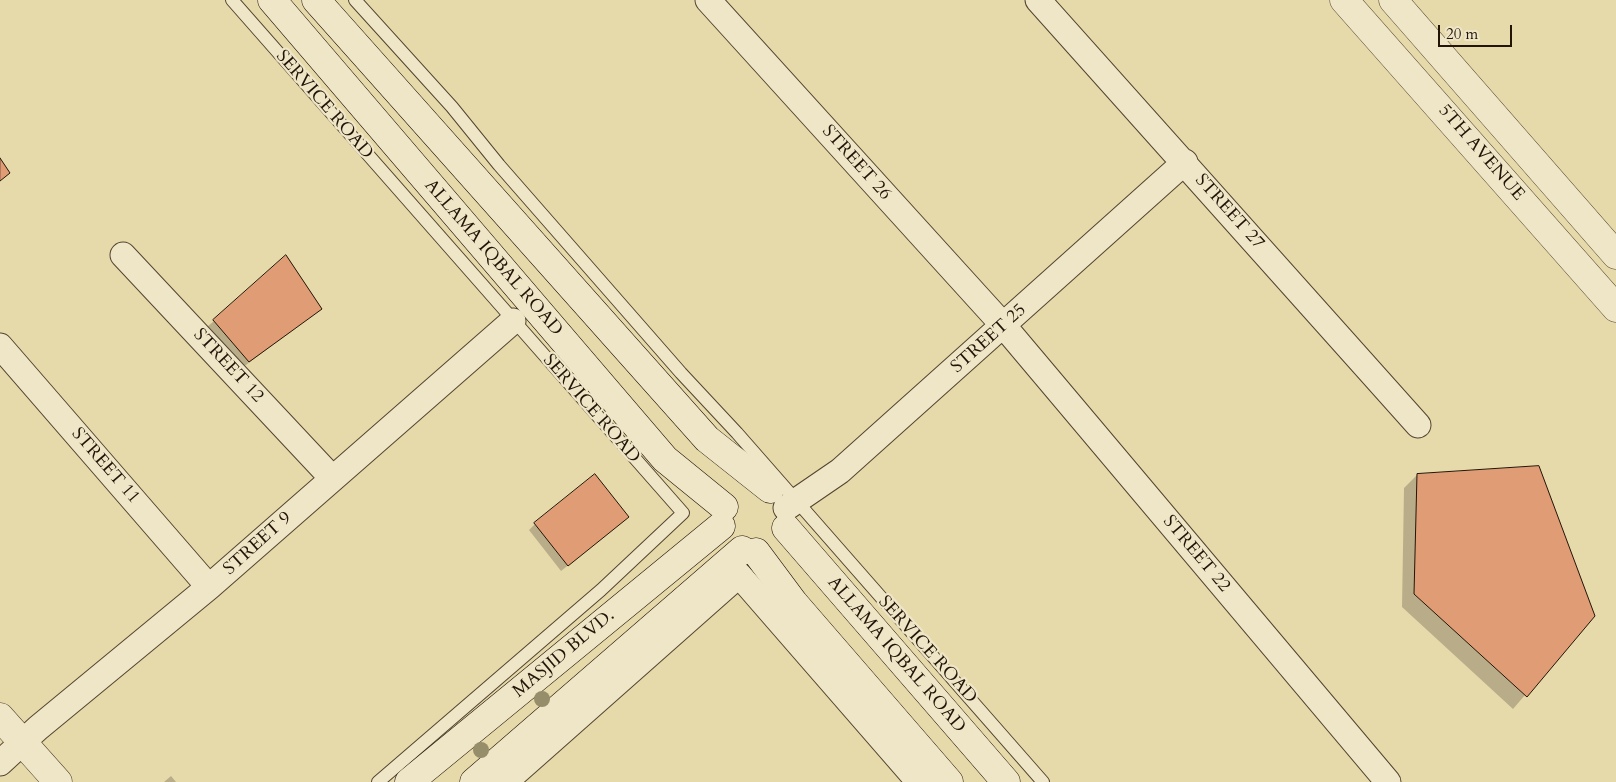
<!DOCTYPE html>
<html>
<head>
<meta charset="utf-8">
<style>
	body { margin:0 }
	#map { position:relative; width:1616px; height:782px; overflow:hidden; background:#e6d9aa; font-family:Cardo,serif }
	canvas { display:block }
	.scale { position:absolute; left:1438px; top:25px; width:74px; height:22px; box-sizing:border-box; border:2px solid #221407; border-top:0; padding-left:6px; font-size:15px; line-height:18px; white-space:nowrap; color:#221407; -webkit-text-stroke:4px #efe6c8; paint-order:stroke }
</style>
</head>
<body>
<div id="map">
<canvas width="1616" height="782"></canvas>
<div class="scale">20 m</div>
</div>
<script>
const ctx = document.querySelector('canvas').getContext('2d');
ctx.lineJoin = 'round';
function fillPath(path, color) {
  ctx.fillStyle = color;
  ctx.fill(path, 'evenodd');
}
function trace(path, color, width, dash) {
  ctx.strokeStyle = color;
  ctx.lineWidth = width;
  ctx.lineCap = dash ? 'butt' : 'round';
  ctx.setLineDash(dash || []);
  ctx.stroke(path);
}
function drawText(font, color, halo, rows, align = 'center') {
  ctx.font = font + ' Cardo,serif';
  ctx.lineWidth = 4.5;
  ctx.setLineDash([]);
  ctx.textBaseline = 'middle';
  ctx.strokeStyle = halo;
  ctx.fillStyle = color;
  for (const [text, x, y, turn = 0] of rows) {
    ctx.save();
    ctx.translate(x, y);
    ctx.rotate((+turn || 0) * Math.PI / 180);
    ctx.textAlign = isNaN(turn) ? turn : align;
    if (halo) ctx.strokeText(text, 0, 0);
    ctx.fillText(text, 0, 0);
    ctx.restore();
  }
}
fillPath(new Path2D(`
	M 320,309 L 242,368 L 207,327 L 214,321 Z
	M 1417,475 L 1593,616 L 1513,709 L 1402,607 L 1404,488 Z
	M 621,523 L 561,571 L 529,530 L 535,524 Z
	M 171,776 L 176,782 L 164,782 Z`), '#0003');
const building = new Path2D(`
	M 0,158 L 10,173 L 0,181 Z
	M 286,255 L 322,309 L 249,362 L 213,320 Z
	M 1539,466 L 1595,616 L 1527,697 L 1414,594 L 1417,474 Z
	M 595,474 L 629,517 L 568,566 L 534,523 Z`);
fillPath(building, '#df9c75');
trace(building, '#221407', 1);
const service = new Path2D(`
	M 232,0 L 683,513 L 601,590 L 378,782
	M 355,0 L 452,107 L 499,165 L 681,373 L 737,433 L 1043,782`);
const minor = new Path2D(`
	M 708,0 L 1003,325 L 1388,782
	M 1038,0 L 1418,425
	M 123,255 L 332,478
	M 0,346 L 209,587
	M 786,508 L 840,471 L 1185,162
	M 0,763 L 38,728 L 209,587 L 513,321
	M 505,782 L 739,575 L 919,782`);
const tertiary = new Path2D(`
	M 1344,0 L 1616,308
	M 1393,0 L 1616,255
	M 0,717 L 58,782`);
const secondary = new Path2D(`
	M 272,0 L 665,459 L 724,507
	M 316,0 L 707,439 L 770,489
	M 786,528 L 1006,782
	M 756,552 L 794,603 L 949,782
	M 409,782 L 721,526
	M 474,782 L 742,550`);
trace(service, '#534530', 14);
trace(minor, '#534530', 27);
trace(tertiary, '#534530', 29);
trace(secondary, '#221407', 29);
trace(service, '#efe6c8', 12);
trace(minor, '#efe6c8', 25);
trace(tertiary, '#efe6c8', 28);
trace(secondary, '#efe6c8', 28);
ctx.fillStyle = '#968e6a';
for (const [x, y] of [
	[542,699],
	[481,750]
]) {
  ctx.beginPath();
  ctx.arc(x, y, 8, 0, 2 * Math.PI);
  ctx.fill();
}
drawText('18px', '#221407', '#efe6c8', [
	["SERVICE ROAD",324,105,49],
	["5TH AVENUE",1481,153,49],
	["STREET 26",856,163,48],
	["STREET 27",1229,212,48],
	["ALLAMA IQBAL ROAD",493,258,49],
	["STREET 25",989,339,-42],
	["STREET 12",228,366,47],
	["SERVICE ROAD",591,409,49],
	["STREET 11",105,466,49],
	["STREET 9",258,544,-42],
	["STREET 22",1196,554,50],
	["SERVICE ROAD",927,650,48],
	["MASJID BLVD.",564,654,-40],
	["ALLAMA IQBAL ROAD",896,655,49]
]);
</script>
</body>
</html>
